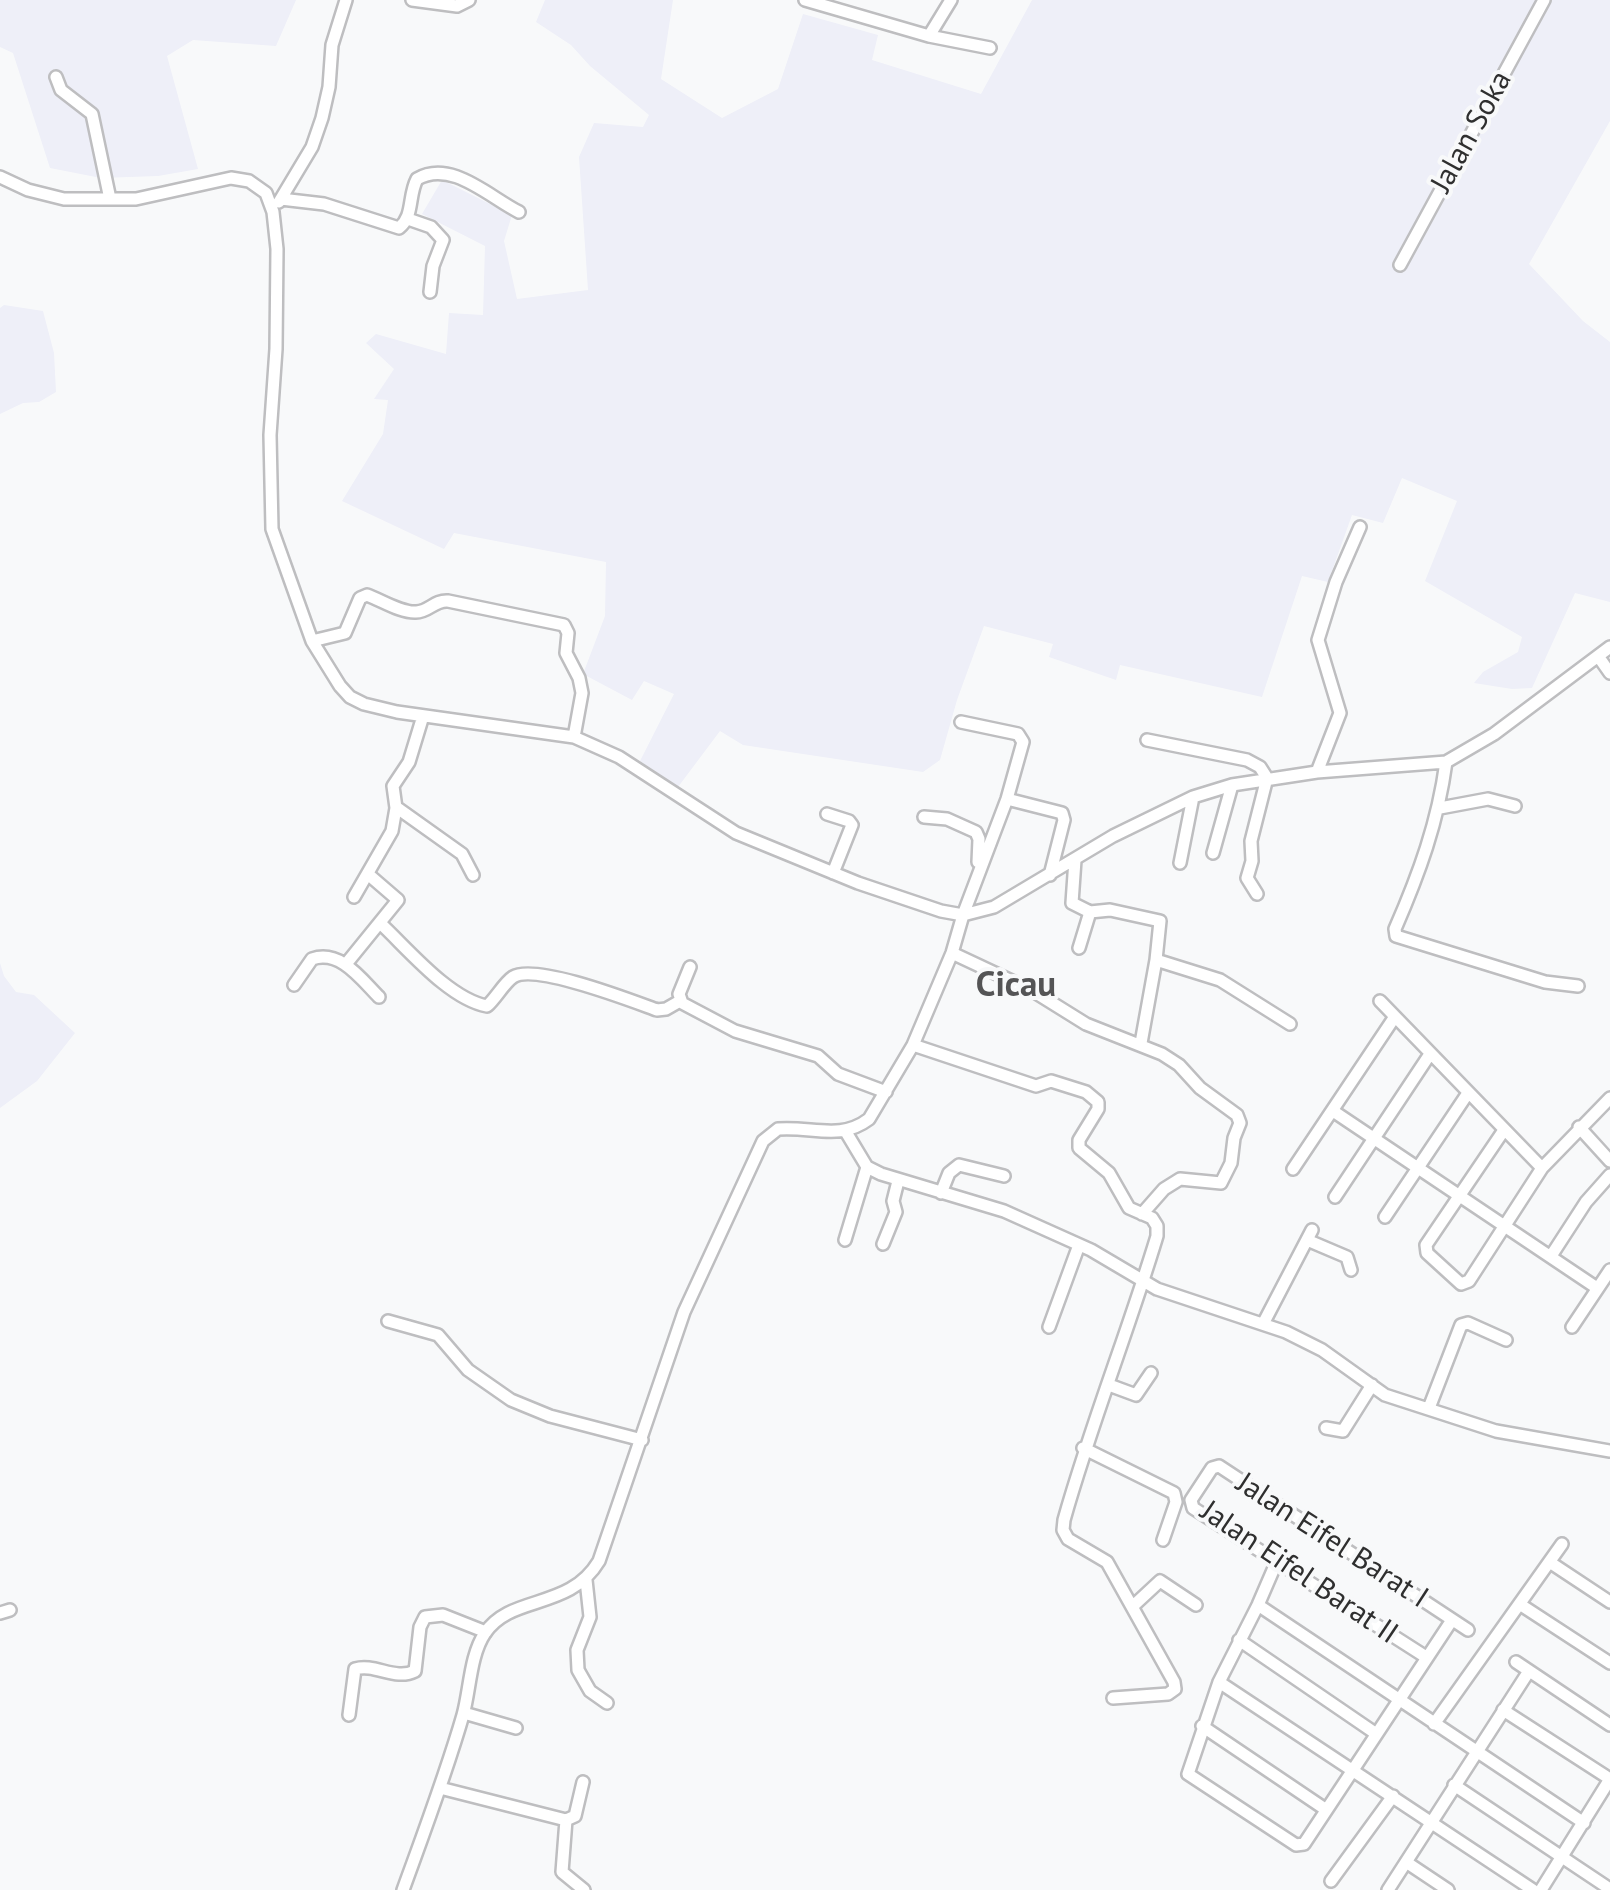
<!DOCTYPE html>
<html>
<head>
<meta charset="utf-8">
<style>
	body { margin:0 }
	canvas { display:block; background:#f8f9fa }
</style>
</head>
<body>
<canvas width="1610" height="1890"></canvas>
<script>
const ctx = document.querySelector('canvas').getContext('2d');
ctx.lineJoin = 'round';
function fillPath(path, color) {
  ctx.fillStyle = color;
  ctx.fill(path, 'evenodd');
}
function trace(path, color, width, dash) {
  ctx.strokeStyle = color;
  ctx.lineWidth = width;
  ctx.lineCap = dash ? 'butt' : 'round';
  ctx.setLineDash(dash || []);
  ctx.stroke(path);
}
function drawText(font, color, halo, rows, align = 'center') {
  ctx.font = font + ' "PT Sans",sans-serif';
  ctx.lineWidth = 8;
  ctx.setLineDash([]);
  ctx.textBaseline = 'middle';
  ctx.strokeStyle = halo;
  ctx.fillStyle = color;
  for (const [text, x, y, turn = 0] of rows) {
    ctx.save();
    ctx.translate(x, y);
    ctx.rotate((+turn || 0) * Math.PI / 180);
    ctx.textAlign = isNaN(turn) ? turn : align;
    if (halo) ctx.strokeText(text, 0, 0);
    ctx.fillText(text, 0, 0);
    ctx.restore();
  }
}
fillPath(new Path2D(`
	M 0,0 L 296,0 L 276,46 L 193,40 L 167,56 L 198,169 L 158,176 L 101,178 L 50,168 L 13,53 L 0,47 Z
	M 545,0 L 673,0 L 661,79 L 722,118 L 778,89 L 803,14 L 878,35 L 872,60 L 981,94 L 1032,0 L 1610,0 L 1610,121 L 1529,264 L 1583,321 L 1610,342 L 1610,602 L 1575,593 L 1532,688 L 1512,689 L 1474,683 L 1483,672 L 1518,652 L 1522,637 L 1425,581 L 1457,501 L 1402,478 L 1383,523 L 1352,515 L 1328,582 L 1302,576 L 1262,697 L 1120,665 L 1116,680 L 1049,657 L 1053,644 L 984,626 L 957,700 L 940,760 L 923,772 L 743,745 L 720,731 L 678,787 L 640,761 L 674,694 L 644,681 L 632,700 L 583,674 L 605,616 L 606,562 L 454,533 L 444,549 L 342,501 L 383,434 L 388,400 L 374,399 L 394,369 L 366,343 L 376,334 L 446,354 L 449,313 L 483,315 L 485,246 L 422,214 L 442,180 L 512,215 L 504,241 L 517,299 L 588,290 L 579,157 L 594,123 L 643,127 L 649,115 L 590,66 L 571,45 L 536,22 Z
	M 4,305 L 43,311 L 54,353 L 56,392 L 39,402 L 23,403 L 0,414 L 0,308 Z
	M 0,963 L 4,976 L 16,992 L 34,995 L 75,1033 L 37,1081 L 0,1108 Z`), '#eeeff8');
const street = new Path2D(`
	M 412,0 L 457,6 L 469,0
	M 805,0 L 929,36 L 951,0
	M 929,36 L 990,48
	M 56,77 L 61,90 L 92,114 L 110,199
	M 0,177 L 28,190 L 64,199 L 136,199 L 231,178 L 249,181 L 266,193 L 273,212 L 277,249 L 276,349 L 270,435 L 272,529 L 312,641 L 340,686 L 350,697 L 364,704 L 397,712 L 574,737 L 619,757 L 736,833 L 858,883 L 941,911 L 963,915 L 994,907 L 1113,836 L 1193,797 L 1232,785 L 1317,772 L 1446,762 L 1494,734 L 1598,656 L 1610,673
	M 281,199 L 324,204 L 399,228 C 414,216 408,196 417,179 C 451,159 489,197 519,212
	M 279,202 L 312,147 L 322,118 L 329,87 L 332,45 L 346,0
	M 408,219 L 431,227 L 443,240 L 433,266 L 430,292
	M 1400,265 L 1544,0
	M 312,641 L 345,633 L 360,598 L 367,595 C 381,600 401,613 416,612 C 429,612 434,600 448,601 L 564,625 L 568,633 L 566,653 L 579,678 L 582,693 L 574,737
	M 1598,656 L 1610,647
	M 1147,740 L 1247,760 L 1260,767 L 1267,778
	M 1446,762 C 1438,822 1419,874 1395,929 L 1396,936 L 1545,982 L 1578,986
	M 1317,772 L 1340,713 L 1318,640 L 1336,582 L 1360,527
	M 1007,799 L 1062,813 L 1064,820 L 1050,875
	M 396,807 L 462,854 L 473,875
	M 1440,808 L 1488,799 L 1515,806
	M 827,814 L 849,821 L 852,825 L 833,873
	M 924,817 L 947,819 L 976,832 L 979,839 L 978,862
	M 1213,853 L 1232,785
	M 1075,860 L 1072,903 L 1090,912 L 1079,948
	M 1180,863 L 1193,797
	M 1257,894 L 1247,878 L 1252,861 L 1251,841 L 1267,778
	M 354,897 L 392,831 L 396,808 L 393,786 L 409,762 L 423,716
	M 1090,912 L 1110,910 L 1160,921 L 1156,960 L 1220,980 L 1290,1024
	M 380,923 C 408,949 449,999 487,1006 C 496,998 504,983 513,977 C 535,963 632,1001 657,1010 L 666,1009 L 680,1001
	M 952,953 L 1033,991 L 1086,1024 L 1162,1054 L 1179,1065 L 1200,1088 L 1237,1115 L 1240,1123 L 1234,1138 L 1231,1163 L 1221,1183 L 1180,1179 L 1164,1189 L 1142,1214
	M 346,964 L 398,900 L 369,875
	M 690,967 L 679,994 L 682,1003 L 735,1031 L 818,1056 L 838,1074 L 886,1092
	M 294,985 L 312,959 C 340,949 361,979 379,997
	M 1380,1001 L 1542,1168
	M 1141,1043 L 1156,960
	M 913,1045 L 1036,1086 L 1051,1081 L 1086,1092 L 1098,1102 L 1098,1109 L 1079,1140 L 1079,1148 L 1109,1173 L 1129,1208 L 1152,1218 L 1157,1226 L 1157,1236 C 1128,1332 1091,1424 1064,1520 L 1063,1530 L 1068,1539 L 1107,1562 L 1174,1682 L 1175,1689 L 1168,1694 L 1113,1698
	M 1333,1111 L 1597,1288
	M 1579,1127 L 1610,1161
	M 1504,1130 L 1426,1245 L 1427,1253 L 1461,1284 L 1469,1281 L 1542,1168 L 1610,1098
	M 846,1132 L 867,1167 L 881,1174 L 1004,1211 L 1091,1250 L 1157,1289 L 1286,1332 L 1322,1350 L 1385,1395 L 1496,1431 L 1610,1451
	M 1293,1169 L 1394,1018
	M 941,1193 L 949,1173 L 959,1165 L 1004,1176
	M 1335,1197 L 1430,1054
	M 1385,1217 L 1468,1093
	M 845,1240 L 867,1167
	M 1307,1240 L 1347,1257 L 1351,1270
	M 883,1244 L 896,1212 L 893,1201 L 898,1181
	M 1551,1256 L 1586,1202 L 1610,1175
	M 388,1321 L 438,1335 L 468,1370 L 511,1400 L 550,1416 L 642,1440
	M 1263,1324 L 1312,1230
	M 1049,1327 L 1079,1245
	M 1572,1327 L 1610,1270
	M 1109,1385 L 1136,1395 L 1151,1373
	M 1429,1408 L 1461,1325 L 1468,1323 L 1506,1340
	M 1326,1428 L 1343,1431 L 1372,1385
	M 1083,1448 L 1174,1493 L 1176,1502 L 1163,1540
	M 1277,1561 L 1258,1605 L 1219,1682 L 1188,1774 L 1296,1845 L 1304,1844 L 1452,1620
	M 1551,1563 L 1610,1602
	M 586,1580 L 590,1617 L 577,1650 L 578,1670 L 590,1691 L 607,1703
	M 1258,1605 L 1584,1823
	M 1521,1605 L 1610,1663
	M 1132,1607 L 1160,1581 L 1196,1605
	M 0,1613 L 10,1610
	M 1239,1640 L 1375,1733
	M 1426,1657 L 1193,1508 L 1191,1500 L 1212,1468 L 1219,1466 L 1468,1630
	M 1516,1662 L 1610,1725
	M 1219,1682 L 1533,1890
	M 1503,1710 L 1610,1779
	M 464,1713 L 516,1728
	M 349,1715 L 355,1669 C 375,1663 395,1681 415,1671 L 420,1627 L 425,1617 L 443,1615 L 486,1632
	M 1434,1724 L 1562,1544
	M 1202,1726 L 1325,1809
	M 1454,1785 L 1610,1889
	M 440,1788 L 566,1820 L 575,1816 L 583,1782
	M 566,1820 L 562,1872 L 584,1890
	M 1406,1862 L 1448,1890
	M 1331,1881 L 1393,1796
	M 403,1890 C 424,1832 446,1774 463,1715 C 470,1690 470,1655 485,1633 C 511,1594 569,1611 599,1561 L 684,1312 L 763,1141 L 778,1129 C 812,1126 840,1141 869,1119 L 913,1045 L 952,953 L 963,915 L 1007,799 L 1023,742 L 1018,734 L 961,722
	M 1388,1890 L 1529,1671
	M 1541,1890 L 1610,1779`);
trace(street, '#bebec0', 16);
trace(street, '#fff', 11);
drawText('30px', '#2f2f2f', '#f8f9fa', [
	["Jalan Soka",1472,132,-61],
	["Jalan Eifel Barat I",1332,1541,33],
	["Jalan Eifel Barat II",1299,1573,34]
]);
drawText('bold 35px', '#545455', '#f8f9fa', [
	["Cicau",1016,986]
]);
</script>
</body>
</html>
